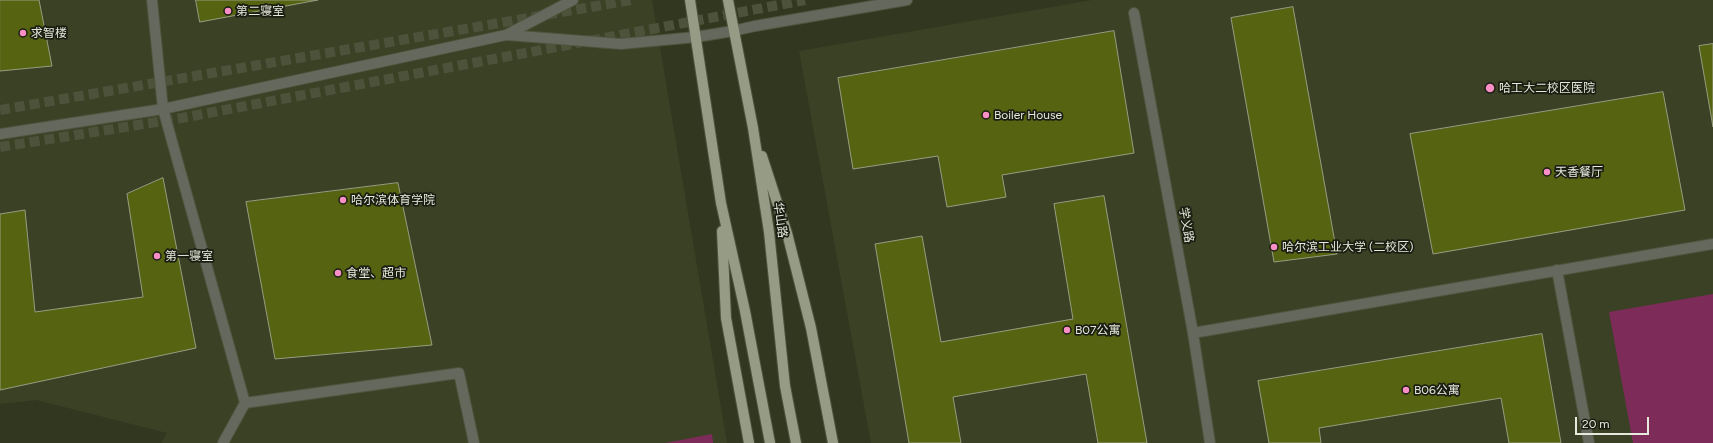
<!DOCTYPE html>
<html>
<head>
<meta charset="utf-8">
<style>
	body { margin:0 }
	#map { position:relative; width:1713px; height:443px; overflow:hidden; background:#32371f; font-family:Figtree,sans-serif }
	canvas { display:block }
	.scale { position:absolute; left:1575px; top:417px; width:74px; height:18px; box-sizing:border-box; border:2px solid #e6e9db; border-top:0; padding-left:5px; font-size:12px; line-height:14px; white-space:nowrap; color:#e6e9db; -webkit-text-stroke:3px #1a1d12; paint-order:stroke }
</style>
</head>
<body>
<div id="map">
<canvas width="1713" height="443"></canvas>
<div class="scale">20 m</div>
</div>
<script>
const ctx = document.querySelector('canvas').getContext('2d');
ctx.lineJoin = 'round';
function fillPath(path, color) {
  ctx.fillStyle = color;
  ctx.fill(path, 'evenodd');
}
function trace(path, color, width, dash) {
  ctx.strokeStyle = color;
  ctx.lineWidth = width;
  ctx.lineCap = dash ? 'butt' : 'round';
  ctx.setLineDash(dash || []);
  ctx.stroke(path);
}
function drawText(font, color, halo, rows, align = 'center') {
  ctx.font = font + ' Figtree,"Noto Sans SC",sans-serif';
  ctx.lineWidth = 3.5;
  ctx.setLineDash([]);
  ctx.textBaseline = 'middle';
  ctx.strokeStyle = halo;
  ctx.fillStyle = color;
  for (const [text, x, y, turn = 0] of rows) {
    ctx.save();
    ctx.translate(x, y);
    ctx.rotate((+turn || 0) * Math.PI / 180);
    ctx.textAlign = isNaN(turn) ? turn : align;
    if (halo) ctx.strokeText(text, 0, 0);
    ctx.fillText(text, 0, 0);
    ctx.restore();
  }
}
fillPath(new Path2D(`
	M 0,0 L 652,0 L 727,443 L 161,443 L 167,433 L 36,400 L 0,404 Z
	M 1092,0 L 1713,0 L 1713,443 L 871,443 L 799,51 Z`), '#3b4124');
fillPath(new Path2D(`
	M 1713,294 L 1713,443 L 1633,443 L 1609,312 Z
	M 712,434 L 713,443 L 665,443 Z`), '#7d2c59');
const building = new Path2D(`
	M 0,0 L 39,0 L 52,66 L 0,71 Z
	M 196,0 L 318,0 L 200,22 Z
	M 1293,7 L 1337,254 L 1274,262 L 1231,18 Z
	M 1114,31 L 1134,153 L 1002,175 L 1006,197 L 947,207 L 938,156 L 853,169 L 838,78 Z
	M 1713,44 L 1713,127 L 1699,46 Z
	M 1663,92 L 1685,210 L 1433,254 L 1410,134 Z
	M 163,178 L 196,348 L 0,390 L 0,214 L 25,210 L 35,312 L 143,297 L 127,194 Z
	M 398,183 L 432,345 L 275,359 L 246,202 Z
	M 1104,196 L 1147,443 L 1098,443 L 1086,374 L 953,397 L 961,443 L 909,443 L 875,244 L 922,236 L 941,342 L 1073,319 L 1054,204 Z
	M 1542,334 L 1561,443 L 1509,443 L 1501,398 L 1319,428 L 1321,443 L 1269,443 L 1258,381 Z`);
fillPath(building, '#566311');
trace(building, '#969d82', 1);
trace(new Path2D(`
	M 0,110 L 631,0
	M 0,147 L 182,118 L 805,0`), '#4d523b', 10, [10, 5]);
const minor = new Path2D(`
	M 152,0 L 163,109 L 245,403 L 223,443
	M 1134,13 L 1193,333 L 1210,443
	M 507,35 L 621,44 L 696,37 L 733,31 L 755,26 L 907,0
	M 0,134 L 163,109 L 506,35 L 573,0
	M 1557,270 L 1589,443
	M 1193,333 L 1713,244
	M 245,403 L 459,373 L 474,443`);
const major = new Path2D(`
	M 690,0 L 721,203 L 745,311 L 770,443
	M 728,0 L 753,128 L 769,232 L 785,386 L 796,443
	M 762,156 L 787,233 L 811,328 L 833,443
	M 722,231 L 726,318 L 749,443`);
trace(minor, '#4f533d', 12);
trace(major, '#4f533d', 12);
trace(minor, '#65685d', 10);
trace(major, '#969b85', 10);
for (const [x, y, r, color] of [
	[228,11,4,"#fa8fc6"],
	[23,33,4,"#fa8fc6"],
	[1490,88,5,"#fa8fc6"],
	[986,115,4,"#fa8fc6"],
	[1547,172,4,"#fa8fc6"],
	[343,200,4,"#fa8fc6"],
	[1274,247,4,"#fa8fc6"],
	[157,256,4,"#fa8fc6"],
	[338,273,4,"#fa8fc6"],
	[1067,330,4,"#fa8fc6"],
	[1406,390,4,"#fa8fc6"]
]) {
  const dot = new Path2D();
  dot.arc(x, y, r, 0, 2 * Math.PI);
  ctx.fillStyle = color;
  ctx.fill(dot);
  trace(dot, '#1a1d12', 1.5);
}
drawText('12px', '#e6e9db', '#1a1d12', [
	["第二寝室",236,11],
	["求智楼",31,33],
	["哈工大二校区医院",1499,88],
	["Boiler House",994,115],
	["天香餐厅",1555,172],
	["哈尔滨体育学院",351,200],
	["哈尔滨工业大学 (二校区)",1282,247],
	["第一寝室",165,256],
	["食堂、超市",346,273],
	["B07公寓",1075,330],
	["B06公寓",1414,390]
], 'left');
drawText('12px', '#e6e9db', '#1a1d12', [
	["华山路",780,220,82],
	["学义路",1186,225,80]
]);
</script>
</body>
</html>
